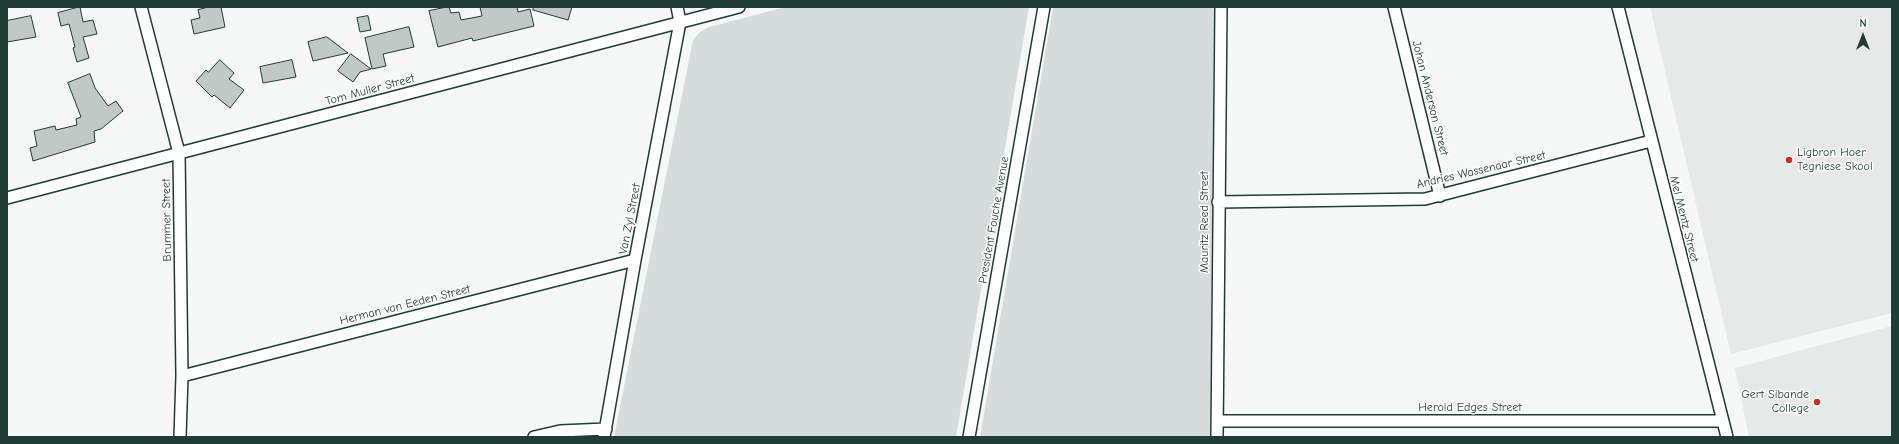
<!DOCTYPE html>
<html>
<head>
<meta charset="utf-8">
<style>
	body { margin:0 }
	#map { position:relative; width:1899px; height:444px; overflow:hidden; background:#f6f7f7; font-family:"Comic Neue",sans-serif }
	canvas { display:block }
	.frame { position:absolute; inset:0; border:8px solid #1f3d34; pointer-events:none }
	.north { position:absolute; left:1843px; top:16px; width:40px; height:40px; -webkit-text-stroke:3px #fff; paint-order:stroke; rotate:0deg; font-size:11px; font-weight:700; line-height:16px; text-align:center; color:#1f3d34 }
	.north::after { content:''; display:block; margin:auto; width:14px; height:18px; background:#1f3d34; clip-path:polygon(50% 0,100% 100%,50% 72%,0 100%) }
</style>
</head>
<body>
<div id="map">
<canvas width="1899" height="444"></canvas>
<div class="frame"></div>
<div class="north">N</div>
</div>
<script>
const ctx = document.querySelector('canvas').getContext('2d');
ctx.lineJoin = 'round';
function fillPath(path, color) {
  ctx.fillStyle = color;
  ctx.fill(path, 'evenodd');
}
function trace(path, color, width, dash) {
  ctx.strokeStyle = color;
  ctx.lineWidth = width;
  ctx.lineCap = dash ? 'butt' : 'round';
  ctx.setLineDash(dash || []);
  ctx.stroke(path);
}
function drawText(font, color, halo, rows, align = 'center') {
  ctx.font = font + ' "Comic Neue",sans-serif';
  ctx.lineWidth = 3;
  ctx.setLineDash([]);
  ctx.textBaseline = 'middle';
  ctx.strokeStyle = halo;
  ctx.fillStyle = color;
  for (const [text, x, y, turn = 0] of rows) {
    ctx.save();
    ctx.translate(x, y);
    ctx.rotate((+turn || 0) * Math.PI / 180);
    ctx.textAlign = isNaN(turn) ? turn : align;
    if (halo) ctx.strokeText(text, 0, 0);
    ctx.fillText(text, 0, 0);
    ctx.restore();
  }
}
fillPath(new Path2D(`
	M 1650,7 L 1892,7 L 1892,313 L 1731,354 Z
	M 1892,326 L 1892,437 L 1749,437 L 1735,368 Z`), '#e6e9e8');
fillPath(new Path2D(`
	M 786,7 L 1029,7 L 956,437 L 614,437 L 693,40 L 700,32 L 709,27 Z
	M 1053,7 L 1214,7 L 1210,437 L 980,437 Z`), '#d6dcdb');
const building = new Path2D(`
	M 80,7 L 83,22 L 93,20 L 97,34 L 83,37 L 89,58 L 77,62 L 73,48 L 75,47 L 69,24 L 61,26 L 58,13 Z
	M 209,7 L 221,7 L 225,27 L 194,34 L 191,20 L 200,18 L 198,10 Z
	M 449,7 L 451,13 L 459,12 L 461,20 L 482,16 L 480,7 L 517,7 L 518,12 L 530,9 L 534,26 L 473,41 L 472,38 L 438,47 L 429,11 Z
	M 534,7 L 572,7 L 568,20 L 533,10 Z
	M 31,16 L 36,37 L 7,42 L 7,21 Z
	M 368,16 L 371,30 L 360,32 L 357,18 Z
	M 409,27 L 414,47 L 383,54 L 386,66 L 372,69 L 365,38 Z
	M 327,37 L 348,53 L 313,61 L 308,42 Z
	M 351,54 L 371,69 L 360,72 L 353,82 L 338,71 Z
	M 220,60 L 234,73 L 229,79 L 244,90 L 230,108 L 214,95 L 212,97 L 196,81 L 206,70 L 208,72 Z
	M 292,60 L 296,77 L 263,83 L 260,67 Z
	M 90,74 L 95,88 L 108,106 L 116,101 L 123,111 L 101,129 L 94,131 L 95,142 L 33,161 L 30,148 L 37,146 L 34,131 L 55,126 L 56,130 L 77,125 L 76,119 L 81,117 L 68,83 Z`);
fillPath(building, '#c0c9c6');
trace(building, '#1f3d34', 1);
const street = new Path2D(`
	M 141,7 L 179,153 L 182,376 L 180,437
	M 1394,7 L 1440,196
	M 1618,7 L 1727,437
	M 7,198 L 739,7
	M 1218,202 L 1425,199 L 1651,141
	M 182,376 L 635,260
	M 1217,421 L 1723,421
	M 534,437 L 560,431 L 606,429
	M 604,437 L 635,260 L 680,22 L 677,7
	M 969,437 L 1044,7
	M 1217,437 L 1221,7`);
trace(street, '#1f3d34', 14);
trace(street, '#fff', 11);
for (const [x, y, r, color] of [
	[1789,160,4,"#c8321e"],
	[1817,402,4,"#c8321e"]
]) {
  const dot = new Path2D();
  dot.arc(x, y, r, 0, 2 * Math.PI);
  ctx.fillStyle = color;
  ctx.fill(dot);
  trace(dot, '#fff', 1.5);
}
drawText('12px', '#1f3d34', '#fff', [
	["Tom Muller Street",370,90,-15],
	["Johan Anderson Street",1430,98,76],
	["Andries Wassenaar Street",1481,170,-13],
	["Van Zyl Street",630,219,-79],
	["Mel Mentz Street",1684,219,76],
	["Brummer Street",167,220,-91],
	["President Fouche Avenue",994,220,-80],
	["Mauritz Reed Street",1205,222,-90],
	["Herman van Eeden Street",405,305,-14],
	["Herold Edges Street",1470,408]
]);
drawText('12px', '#1f3d34', '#fff', [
	["Ligbron Hoer",1797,153],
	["Tegniese Skool",1797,167],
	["Gert Sibande",1809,395,"right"],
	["College",1809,409,"right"]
], 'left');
</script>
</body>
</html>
